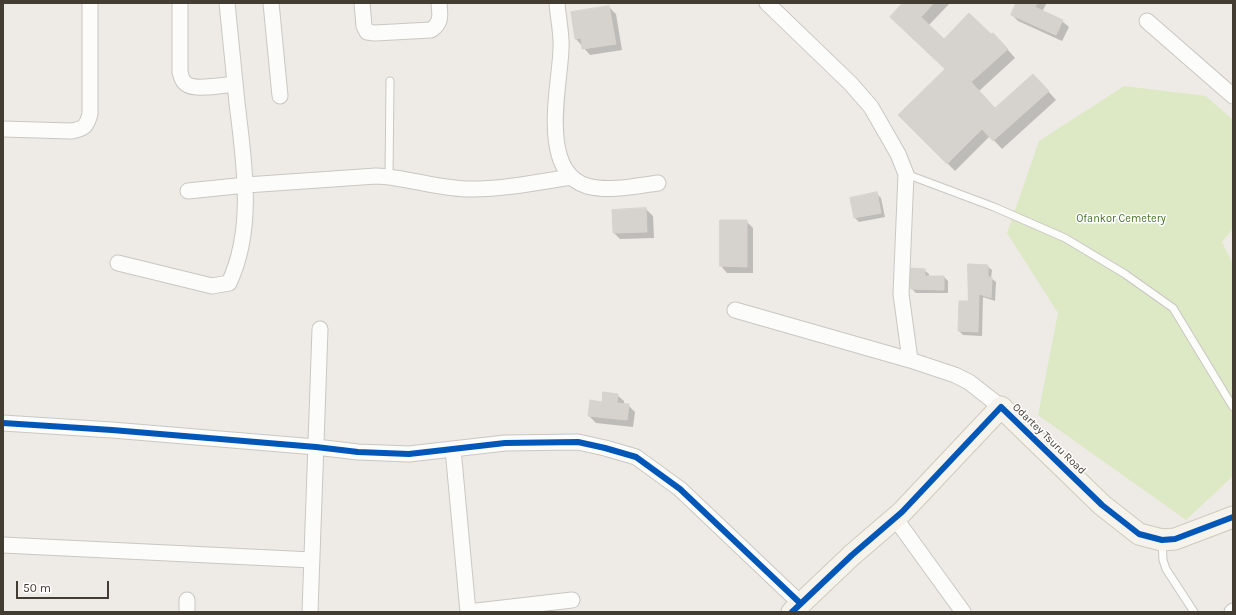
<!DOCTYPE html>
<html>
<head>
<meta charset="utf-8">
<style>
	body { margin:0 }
	#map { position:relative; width:1236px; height:615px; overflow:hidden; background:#eeebe6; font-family:Karla,sans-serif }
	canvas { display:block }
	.frame { position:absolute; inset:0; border:4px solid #423c32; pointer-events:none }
	.scale { position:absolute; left:16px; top:581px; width:93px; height:18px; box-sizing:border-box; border:2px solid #423c32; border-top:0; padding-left:5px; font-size:12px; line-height:14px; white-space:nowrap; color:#423c32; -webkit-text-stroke:3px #fff; paint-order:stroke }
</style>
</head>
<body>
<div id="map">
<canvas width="1236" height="615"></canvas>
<div class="frame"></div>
<div class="scale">50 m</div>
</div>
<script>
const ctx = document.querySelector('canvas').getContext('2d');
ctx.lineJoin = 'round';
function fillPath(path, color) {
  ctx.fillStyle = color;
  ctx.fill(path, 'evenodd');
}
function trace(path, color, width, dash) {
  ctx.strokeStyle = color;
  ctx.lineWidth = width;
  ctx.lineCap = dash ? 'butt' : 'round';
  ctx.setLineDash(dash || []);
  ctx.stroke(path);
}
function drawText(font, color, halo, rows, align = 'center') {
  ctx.font = font + ' Karla,sans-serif';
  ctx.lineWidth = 3;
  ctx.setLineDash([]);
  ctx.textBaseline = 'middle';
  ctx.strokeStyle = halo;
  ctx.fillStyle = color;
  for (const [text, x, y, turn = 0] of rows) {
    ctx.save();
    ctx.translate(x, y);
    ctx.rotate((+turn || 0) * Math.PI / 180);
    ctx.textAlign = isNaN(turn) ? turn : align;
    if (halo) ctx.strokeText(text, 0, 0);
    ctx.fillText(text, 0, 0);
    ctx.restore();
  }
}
fillPath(new Path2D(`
	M 1124,86 L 1206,96 L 1233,120 L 1233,229 L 1222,242 L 1233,264 L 1233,476 L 1186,520 L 1038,415 L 1058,313 L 1007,233 L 1039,141 Z`), '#dce9c4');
fillPath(new Path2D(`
	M 904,3 L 950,3 L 928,26 L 944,40 L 991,36 L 1001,42 L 1015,58 L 979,91 L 996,110 L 1041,83 L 1056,100 L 1002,149 L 990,136 L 955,171 L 900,115 L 946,70 Z
	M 1017,3 L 1045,3 L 1046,4 L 1042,12 L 1062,21 L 1069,27 L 1062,41 L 1018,21 L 1012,15 Z
	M 609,7 L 616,14 L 622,50 L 590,55 L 576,39 Z
	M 877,194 L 881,198 L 885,217 L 859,222 L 855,218 Z
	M 646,209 L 653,216 L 654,238 L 620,239 L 614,233 Z
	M 746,221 L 753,228 L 753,273 L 727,273 L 721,266 Z
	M 987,266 L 992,270 L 991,278 L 996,282 L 995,301 L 983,297 L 982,336 L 963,335 L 959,331 L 969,302 Z
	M 924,270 L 929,274 L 929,277 L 944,277 L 948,281 L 948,293 L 916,293 L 912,289 Z
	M 617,395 L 624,401 L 624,405 L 628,405 L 635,412 L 633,427 L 596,423 L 589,416 L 603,403 Z`), '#0003');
const building = new Path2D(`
	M 903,3 L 934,3 L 921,17 L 944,39 L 969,13 L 991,34 L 993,33 L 1008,49 L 971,82 L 995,108 L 1033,74 L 1049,91 L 993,141 L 982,129 L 947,164 L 898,115 L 945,69 L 890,17 Z
	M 1016,3 L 1037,3 L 1035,7 L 1063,20 L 1056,35 L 1011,15 Z
	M 609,6 L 616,44 L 582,49 L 581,38 L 575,39 L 571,12 Z
	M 877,192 L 881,213 L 854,218 L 850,198 Z
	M 646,208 L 647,232 L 613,233 L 612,210 Z
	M 720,220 L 747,220 L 747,267 L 720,266 Z
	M 968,264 L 988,265 L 988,277 L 992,277 L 991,298 L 979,294 L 978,332 L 958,331 L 959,301 L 968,301 Z
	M 911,268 L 925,269 L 925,276 L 944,276 L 944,290 L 911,289 Z
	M 603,392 L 618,394 L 617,403 L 629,404 L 627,420 L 588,416 L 590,400 L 602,402 Z`);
fillPath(building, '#d6d2cd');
trace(building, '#d6d2cc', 1);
const lane = new Path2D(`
	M 906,174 L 994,207 L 1065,238 L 1125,274 L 1173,308 L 1233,407
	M 389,176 L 390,81
	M 1162,542 L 1163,560 L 1166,569 L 1194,612`);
const street = new Path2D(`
	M 180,3 L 180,72 C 181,77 183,83 188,85 C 197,90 224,85 235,84
	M 271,3 L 280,96
	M 362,3 L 364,26 L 367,32 L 375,33 L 431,30 C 442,23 440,15 439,3
	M 557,3 C 558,18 562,34 561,49 C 560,85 538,171 587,186 C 609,192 636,186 658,183
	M 767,3 L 851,84 L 871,107 L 898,154 L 906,174 L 901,294 L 910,360
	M 1147,21 L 1233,96
	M 3,129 L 71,131 C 84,129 87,126 90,114 L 90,3
	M 188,191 L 246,185 L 376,176 C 406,177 435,188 466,189 C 501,190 537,182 572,177
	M 118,263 L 212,286 L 229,283 C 255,228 244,162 237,103 C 234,70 230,36 227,3
	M 735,310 L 910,360 L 955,375 L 969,382 L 1001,407
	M 3,423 L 112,430 L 316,447 L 358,452 L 409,454 L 505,443 L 578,442 L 605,448 L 636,457 L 680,489 L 800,603
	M 453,449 L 468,612
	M 895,518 L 963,612
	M 3,545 L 312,560
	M 187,600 L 187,612
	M 310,612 L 320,329
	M 468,612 L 572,600
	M 1232,612 L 1233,611`);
const secondary = new Path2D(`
	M 792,612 L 852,555 L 902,512 L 1001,407 L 1102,505 L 1139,534 L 1162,540 L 1175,539 L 1233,517`);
trace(lane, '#cac7c2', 9);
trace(street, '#cac7c2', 17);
trace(secondary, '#cfcabe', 23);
trace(lane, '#fcfcfb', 7);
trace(street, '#fcfcfb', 15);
trace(secondary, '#f6f3ec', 21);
trace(new Path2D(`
	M 3,423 L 112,430 L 316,447 L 358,452 L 409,454 L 505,443 L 578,442 L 605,448 L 636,457 L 680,489 L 800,603
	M 792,612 L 852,555 L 902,512 L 1001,407 L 1102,505 L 1139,534 L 1162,540 L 1175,539 L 1233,517`), '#0057b8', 6);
drawText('11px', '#467426', '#fff', [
	["Ofankor Cemetery",1121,219]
]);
drawText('11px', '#423c32', '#fff', [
	["Odartey Tsuru Road",1049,439,44]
]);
</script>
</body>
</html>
